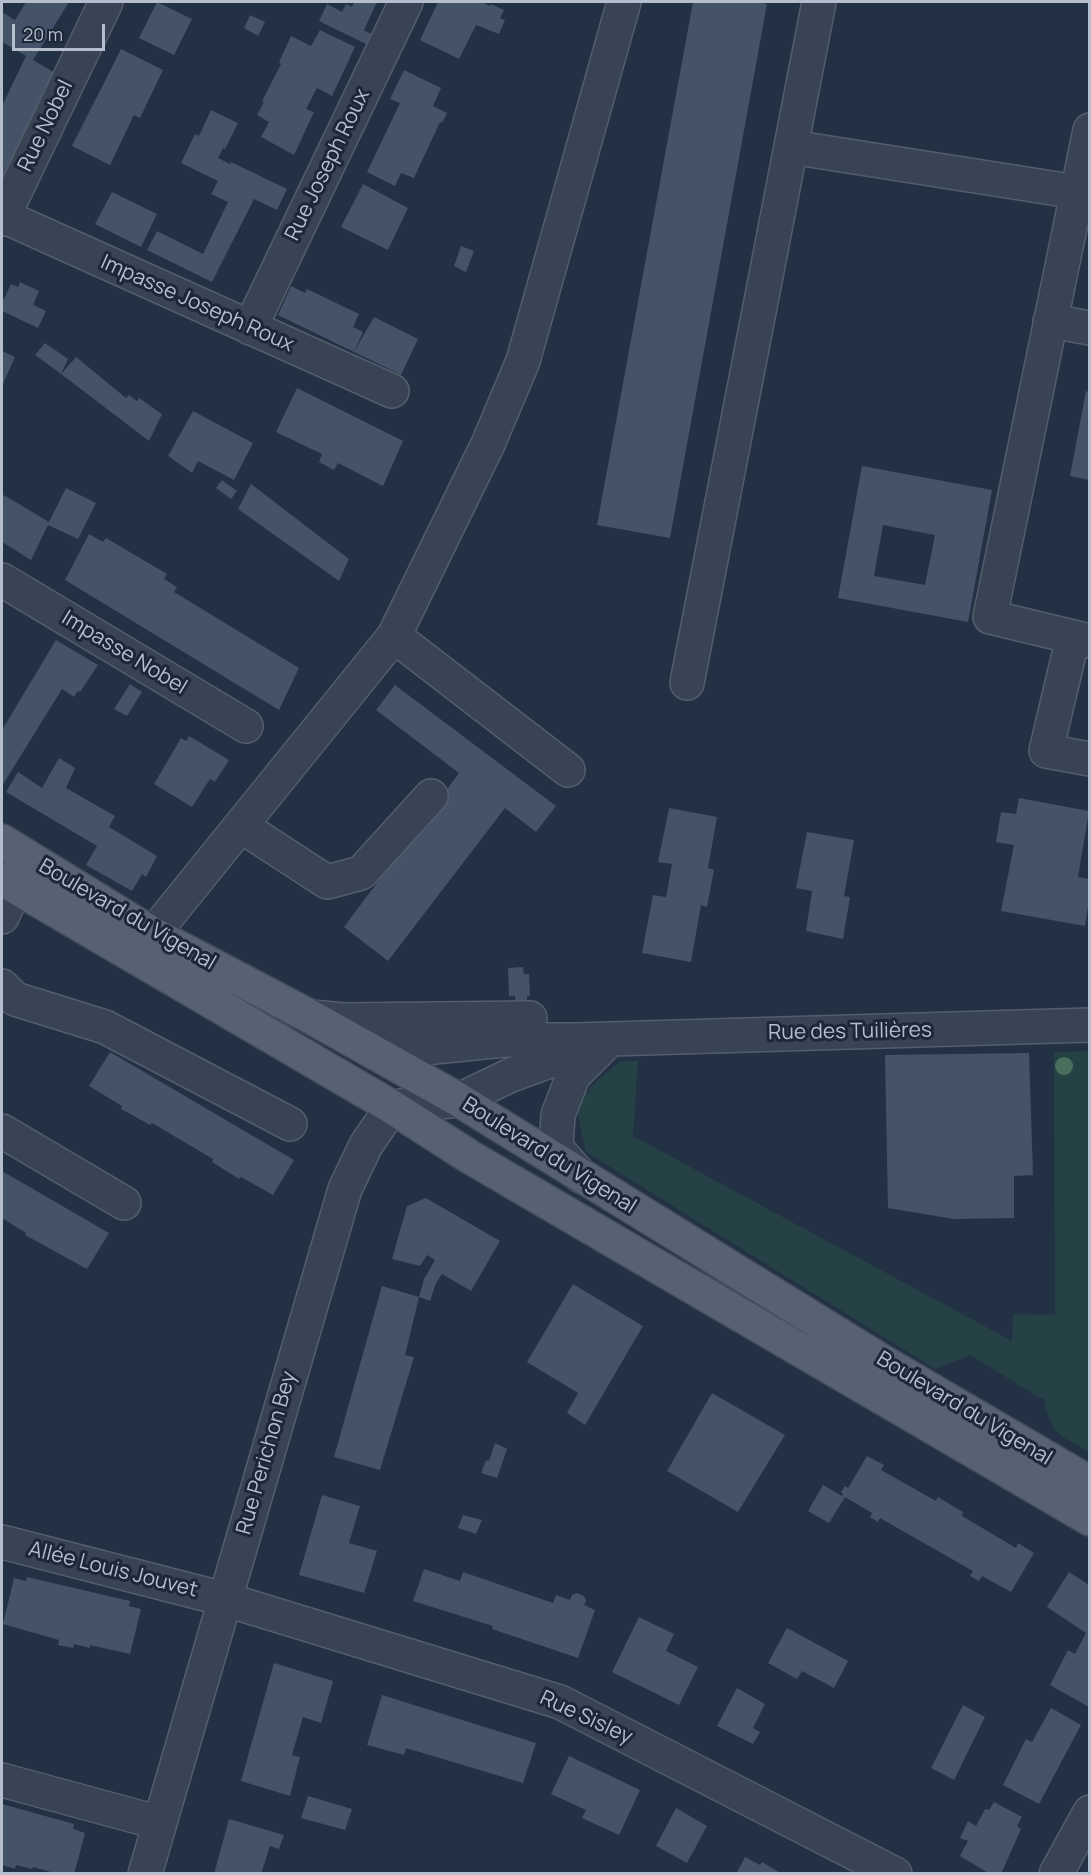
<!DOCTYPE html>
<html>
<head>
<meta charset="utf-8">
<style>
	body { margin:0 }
	#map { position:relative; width:1091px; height:1875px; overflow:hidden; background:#233144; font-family:Manrope,sans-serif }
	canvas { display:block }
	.frame { position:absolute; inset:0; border:3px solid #b5becd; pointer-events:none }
	.scale { position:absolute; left:12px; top:24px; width:93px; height:27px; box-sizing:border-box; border:3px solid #b5becd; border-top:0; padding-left:8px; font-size:18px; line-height:21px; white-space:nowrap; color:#b5becd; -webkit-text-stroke:4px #1c2838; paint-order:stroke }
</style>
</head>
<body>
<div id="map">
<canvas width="1091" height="1875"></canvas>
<div class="frame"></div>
<div class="scale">20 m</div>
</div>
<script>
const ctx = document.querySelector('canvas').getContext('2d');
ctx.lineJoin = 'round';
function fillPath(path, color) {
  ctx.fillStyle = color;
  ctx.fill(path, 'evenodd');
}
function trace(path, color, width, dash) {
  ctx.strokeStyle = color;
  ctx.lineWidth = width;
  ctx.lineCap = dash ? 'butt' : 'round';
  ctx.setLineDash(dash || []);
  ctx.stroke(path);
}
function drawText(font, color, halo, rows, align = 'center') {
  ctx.font = font + ' Manrope,sans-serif';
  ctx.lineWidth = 6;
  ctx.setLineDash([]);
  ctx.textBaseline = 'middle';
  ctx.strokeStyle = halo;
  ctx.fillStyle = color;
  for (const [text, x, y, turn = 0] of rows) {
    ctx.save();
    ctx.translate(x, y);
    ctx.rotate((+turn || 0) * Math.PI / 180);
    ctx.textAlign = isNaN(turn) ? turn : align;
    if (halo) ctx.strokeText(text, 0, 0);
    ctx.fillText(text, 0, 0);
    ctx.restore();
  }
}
fillPath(new Path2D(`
	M 1089,1051 L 1089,1452 C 1059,1435 1051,1435 1044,1399 L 1040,1398 L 970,1355 L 935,1369 L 586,1152 L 578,1116 L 582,1098 L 593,1084 L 621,1061 L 638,1061 L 633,1136 L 1012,1341 L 1013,1314 L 1055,1315 L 1054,1052 Z`), '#254145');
fillPath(new Path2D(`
	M 26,2 L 69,2 L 33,60 L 55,73 L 2,182 L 2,106 L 26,56 L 2,42 L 2,12 L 15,20 Z
	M 157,2 L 192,19 L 174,55 L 139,38 Z
	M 354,2 L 377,2 L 364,30 L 371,34 L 366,44 L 319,21 L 327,4 L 342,12 L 346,4 L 352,7 Z
	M 438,2 L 481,2 L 491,6 L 491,4 L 504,10 L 500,18 L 505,20 L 499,34 L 476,25 L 459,59 L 420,40 Z
	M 693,2 L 757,2 L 767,4 L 670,538 L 597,525 Z
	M 250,15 L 265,22 L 258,36 L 244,28 Z
	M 320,30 L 355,47 L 332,96 L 317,88 L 306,109 L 314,112 L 294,155 L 261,137 L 269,122 L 257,115 L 264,102 L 262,101 L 281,64 L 279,62 L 291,36 L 311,46 Z
	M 121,49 L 163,70 L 140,118 L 134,115 L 110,165 L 72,146 Z
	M 404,70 L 441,88 L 433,106 L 447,113 L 442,123 L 440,122 L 414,178 L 401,173 L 395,186 L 367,172 L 400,103 L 390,99 Z
	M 211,110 L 238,123 L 225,149 L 223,148 L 218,158 L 230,164 L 231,162 L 287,189 L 277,210 L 254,199 L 212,282 L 147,250 L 157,231 L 203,254 L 228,202 L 211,194 L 218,181 L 181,163 L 195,134 L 199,136 Z
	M 363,184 L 408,208 L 388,250 L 341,227 Z
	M 112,192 L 157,214 L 141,247 L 95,224 Z
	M 461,246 L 474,251 L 466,272 L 454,266 Z
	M 20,282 L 39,291 L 33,305 L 46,311 L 38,328 L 2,311 L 2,303 L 11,284 L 18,287 Z
	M 291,286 L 305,293 L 307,289 L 359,314 L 353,327 L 363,332 L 354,352 L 278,315 Z
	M 374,317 L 418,339 L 401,375 L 354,352 Z
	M 45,343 L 68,359 L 61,374 L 35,355 Z
	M 2,351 L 15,357 L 2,386 Z
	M 76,357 L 126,398 L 129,395 L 137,401 L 139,398 L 162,414 L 149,441 L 61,374 Z
	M 297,388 L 403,441 L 383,486 L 338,463 L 334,470 L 319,462 L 322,454 L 276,432 Z
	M 1086,391 L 1089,392 L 1089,480 L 1070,476 Z
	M 193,411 L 253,443 L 234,480 L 198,461 L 192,473 L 168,456 Z
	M 862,466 L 992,490 L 968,622 L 838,598 ZM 883,525 L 935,535 L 925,585 L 874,576 Z
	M 222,480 L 237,491 L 231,499 L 216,488 Z
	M 251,484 L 349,559 L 339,581 L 238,509 Z
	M 66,488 L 96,503 L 78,539 L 48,525 L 31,560 L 2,542 L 2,496 L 3,497 L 4,495 L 49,522 Z
	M 89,534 L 103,542 L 106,538 L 167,574 L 164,579 L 177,587 L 174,592 L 299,668 L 279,710 L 65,580 Z
	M 56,640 L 98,665 L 80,692 L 78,691 L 74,697 L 62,689 L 2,786 L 2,730 Z
	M 130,684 L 142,692 L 127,716 L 114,709 Z
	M 395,685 L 556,806 L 536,832 L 505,808 L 388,961 L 344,927 L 459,773 L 376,710 Z
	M 189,736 L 229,760 L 215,782 L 210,779 L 192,807 L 154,784 L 181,738 L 186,741 Z
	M 59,758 L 75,768 L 66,788 L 115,816 L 109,827 L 157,856 L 146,877 L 142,874 L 132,891 L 86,865 L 97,846 L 6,792 L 18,772 L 42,788 Z
	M 1019,798 L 1089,811 L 1078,877 L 1089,879 L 1089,907 L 1088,907 L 1085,926 L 1001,911 L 1014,845 L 996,842 L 1001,812 L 1016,814 Z
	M 669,808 L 717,817 L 708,868 L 714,870 L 707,907 L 701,905 L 691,962 L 642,953 L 653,895 L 666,897 L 672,864 L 658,862 Z
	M 807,832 L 854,840 L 844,896 L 850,897 L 843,939 L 806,931 L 812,891 L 796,888 Z
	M 523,967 L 524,974 L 529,974 L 530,996 L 527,996 L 527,1007 L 516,1008 L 515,996 L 509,996 L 508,968 Z
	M 110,1052 L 294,1160 L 273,1195 L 241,1177 L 239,1179 L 212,1162 L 213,1159 L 152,1123 L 150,1125 L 121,1109 L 122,1106 L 89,1086 Z
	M 1029,1053 L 1033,1175 L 1014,1176 L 1014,1218 L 954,1219 L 888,1208 L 885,1055 Z
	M 2,1171 L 109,1233 L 87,1269 L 25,1235 L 26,1233 L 2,1218 Z
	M 426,1198 L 500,1241 L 471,1291 L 442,1274 L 436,1283 L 430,1301 L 419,1297 L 405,1355 L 414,1357 L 380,1470 L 334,1457 L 382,1286 L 419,1297 L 424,1279 L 435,1260 L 427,1255 L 420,1266 L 392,1259 L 407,1206 Z
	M 573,1284 L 643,1326 L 585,1425 L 567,1413 L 578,1393 L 527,1362 Z
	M 712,1393 L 785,1435 L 738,1512 L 667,1471 Z
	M 495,1443 L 507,1449 L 497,1478 L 481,1473 L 486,1460 L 489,1461 Z
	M 867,1456 L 884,1465 L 881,1470 L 936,1501 L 938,1497 L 963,1512 L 962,1516 L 1016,1548 L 1018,1543 L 1034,1553 L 1011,1592 L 982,1576 L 979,1581 L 970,1576 L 973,1571 L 880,1518 L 878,1522 L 870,1517 L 872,1513 L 845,1497 L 829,1523 L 808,1511 L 823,1485 L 842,1496 L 843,1494 L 841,1492 L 845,1486 L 848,1488 Z
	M 322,1495 L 360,1506 L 349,1543 L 377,1551 L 364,1593 L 299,1575 Z
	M 463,1515 L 482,1520 L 476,1534 L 458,1528 Z
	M 424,1569 L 460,1581 L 463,1572 L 553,1603 L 556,1595 L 570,1600 L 572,1595 L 577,1593 L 584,1596 L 586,1601 L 584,1605 L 595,1610 L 578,1658 L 492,1629 L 493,1626 L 413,1601 Z
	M 1069,1572 L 1089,1585 L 1089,1707 L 1050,1685 L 1068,1650 L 1075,1654 L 1086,1633 L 1047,1607 Z
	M 27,1577 L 130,1601 L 129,1606 L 141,1609 L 130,1654 L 90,1645 L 90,1648 L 74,1644 L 73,1648 L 58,1645 L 59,1640 L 3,1624 L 14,1578 L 26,1581 Z
	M 639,1617 L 674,1634 L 666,1651 L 698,1667 L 679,1705 L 612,1672 Z
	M 787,1628 L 848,1661 L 834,1688 L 802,1671 L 797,1679 L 768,1663 Z
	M 274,1663 L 333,1681 L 321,1723 L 303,1717 L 292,1755 L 300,1757 L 290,1796 L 241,1781 Z
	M 737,1688 L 765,1704 L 753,1728 L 760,1732 L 753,1744 L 717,1726 Z
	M 382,1695 L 536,1743 L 523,1783 L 406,1748 L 404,1755 L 367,1745 Z
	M 963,1705 L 985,1717 L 954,1780 L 931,1768 Z
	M 1051,1708 L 1081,1725 L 1039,1804 L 1003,1785 L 1026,1739 L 1032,1742 Z
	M 569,1756 L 640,1790 L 619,1835 L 582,1818 L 586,1810 L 551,1794 Z
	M 308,1796 L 352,1809 L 345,1830 L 301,1818 Z
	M 994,1802 L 1022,1817 L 1017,1826 L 1021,1829 L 1001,1874 L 990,1874 L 960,1856 L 968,1841 L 960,1838 L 968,1821 L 976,1826 L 985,1809 L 989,1810 Z
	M 2,1804 L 74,1824 L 73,1829 L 85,1833 L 74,1874 L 58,1874 L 33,1867 L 32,1869 L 16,1865 L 15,1869 L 2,1865 Z
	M 676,1808 L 707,1826 L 687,1863 L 656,1846 Z
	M 229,1819 L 284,1835 L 279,1849 L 270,1846 L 261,1874 L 214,1874 Z
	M 745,1857 L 760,1865 L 762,1862 L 782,1874 L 736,1874 Z`), '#445368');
const minor = new Path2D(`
	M 1090,130 L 990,617 L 1090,641
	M 791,147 L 1077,192
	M 3,216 L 392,391
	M 2,219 L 106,2
	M 1050,321 L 1090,328
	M 250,328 L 406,2
	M 2,580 L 246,726
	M 394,636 L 568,770
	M 1073,637 L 1046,751 L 1090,759
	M 687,683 L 819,2
	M 241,826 L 327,882 L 361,873 L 431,796
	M 2,917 L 16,887
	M 153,934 L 394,636 L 488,444 L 523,361 L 624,2
	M 2,986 L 15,999 L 105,1027 L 290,1124
	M 311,1017 L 344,1020 L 530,1018
	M 375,1053 L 504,1040 L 576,1040 L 1090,1025
	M 2,1131 L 124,1203
	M 581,1176 L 556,1148 L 558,1115 L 573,1076 L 605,1044
	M 2,1542 L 224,1599 L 560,1702 L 895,1874
	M 2,1780 L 160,1823
	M 145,1874 L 345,1189 L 366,1145 L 392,1107 L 459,1100 L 511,1075 L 610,1039
	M 1056,1874 L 1090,1812`);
const major = new Path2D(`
	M 2,841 L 153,934 L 311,1017 L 459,1100 L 885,1363 L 1090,1483
	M 2,879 L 392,1107 L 470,1157 L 1090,1519`);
trace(minor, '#535e6d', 36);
trace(major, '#424c5c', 36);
trace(minor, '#384353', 33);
trace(major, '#566273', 33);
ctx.fillStyle = '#4a6f5f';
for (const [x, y] of [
	[1064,1066]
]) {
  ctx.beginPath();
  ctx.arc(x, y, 9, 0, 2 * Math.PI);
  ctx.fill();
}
drawText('21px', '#b5becd', '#1c2838', [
	["Rue Nobel",46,126,-64],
	["Rue Joseph Roux",328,165,-64],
	["Impasse Joseph Roux",197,304,24],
	["Impasse Nobel",124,653,31],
	["Boulevard du Vigenal",127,915,30],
	["Rue des Tuilières",850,1032,-1],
	["Boulevard du Vigenal",549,1156,32],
	["Boulevard du Vigenal",964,1409,31],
	["Rue Perichon Bey",267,1453,-74],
	["Allée Louis Jouvet",113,1570,14],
	["Rue Sisley",586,1718,25]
]);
</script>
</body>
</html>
